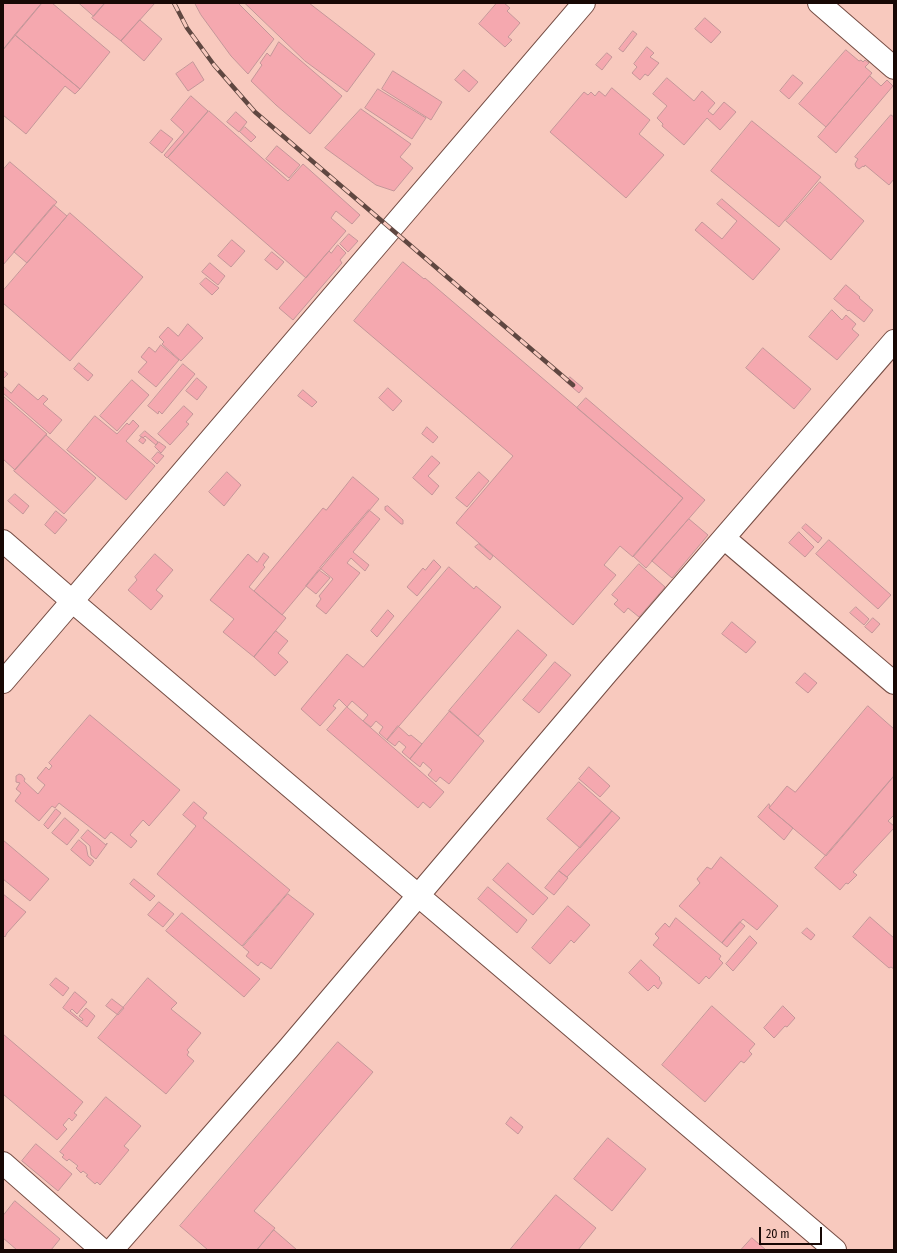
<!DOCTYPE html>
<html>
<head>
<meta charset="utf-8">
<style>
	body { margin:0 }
	#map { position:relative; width:897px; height:1253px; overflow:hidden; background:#f8c9be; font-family:"Fira Sans Condensed",sans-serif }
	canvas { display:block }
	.frame { position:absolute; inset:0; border:4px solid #170805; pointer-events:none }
	.scale { position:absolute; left:759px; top:1227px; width:63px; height:18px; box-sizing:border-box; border:2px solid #170805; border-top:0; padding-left:5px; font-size:12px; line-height:14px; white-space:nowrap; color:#170805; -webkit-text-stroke:3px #f8c9be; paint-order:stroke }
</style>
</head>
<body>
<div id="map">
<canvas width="897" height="1253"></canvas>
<div class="frame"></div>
<div class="scale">20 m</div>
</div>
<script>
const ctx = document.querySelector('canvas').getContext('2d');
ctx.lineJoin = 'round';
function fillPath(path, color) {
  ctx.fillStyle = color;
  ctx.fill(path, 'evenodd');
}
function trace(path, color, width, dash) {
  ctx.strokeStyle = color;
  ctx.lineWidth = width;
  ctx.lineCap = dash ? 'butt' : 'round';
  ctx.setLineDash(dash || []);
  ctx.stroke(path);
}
const building = new Path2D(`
	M 3,3 L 42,3 L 3,50 Z
	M 42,3 L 52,3 L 110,52 L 80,89 L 15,35 Z
	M 79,3 L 105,3 L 94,16 Z
	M 105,3 L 155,3 L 121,41 L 92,18 Z
	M 195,3 L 238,3 L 274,39 L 248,74 L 231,56 L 201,15 Z
	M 245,3 L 309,3 L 375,54 L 347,92 L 305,61 Z
	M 497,3 L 504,3 L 510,8 L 507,11 L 520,23 L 508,37 L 512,40 L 505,47 L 479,24 Z
	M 705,18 L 721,32 L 711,43 L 695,29 Z
	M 140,20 L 162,39 L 144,61 L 121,41 Z
	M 633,31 L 637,34 L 623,52 L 619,49 Z
	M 15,35 L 80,89 L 75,94 L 65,86 L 26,134 L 3,115 L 3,50 Z
	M 279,42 L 342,96 L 310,134 L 276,105 L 251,81 L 262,65 L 260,63 L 267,53 L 270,56 Z
	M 647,47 L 654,53 L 650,57 L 659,63 L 648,76 L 645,74 L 640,80 L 632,73 L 637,67 L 634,64 Z
	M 846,50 L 859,61 L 861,60 L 863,62 L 865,60 L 869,63 L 865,67 L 872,73 L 826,127 L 799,104 Z
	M 607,53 L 612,57 L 602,70 L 596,65 Z
	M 193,62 L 204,80 L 188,91 L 176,74 Z
	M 464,70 L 478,82 L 469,92 L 455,80 Z
	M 393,71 L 442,102 L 431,120 L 382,89 Z
	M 793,75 L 803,83 L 789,99 L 780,91 Z
	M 870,76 L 881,86 L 887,80 L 893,86 L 836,153 L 818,137 Z
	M 667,78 L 694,101 L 702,91 L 715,103 L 708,111 L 713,115 L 724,102 L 736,112 L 720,130 L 707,118 L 684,145 L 662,126 L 663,124 L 657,118 L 667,106 L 653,94 Z
	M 612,88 L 650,120 L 639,134 L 664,155 L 626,198 L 550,132 L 584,92 L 588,95 L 591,92 L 595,96 L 599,91 L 605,96 Z
	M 378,89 L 426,118 L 412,139 L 365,108 Z
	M 191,96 L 208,111 L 167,158 L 164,155 L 184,132 L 171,120 Z
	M 361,109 L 411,144 L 400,157 L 413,168 L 394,191 L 376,185 L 325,148 Z
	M 209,111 L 288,181 L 303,164 L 360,215 L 352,224 L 336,211 L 331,218 L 346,231 L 306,278 L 168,158 Z
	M 236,112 L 247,122 L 239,132 L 227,122 Z
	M 891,115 L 894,117 L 894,179 L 889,185 L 865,165 L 864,167 L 863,166 L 859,169 L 856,167 L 855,164 L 858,159 L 855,157 Z
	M 752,121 L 821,177 L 779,227 L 711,171 Z
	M 245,127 L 256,137 L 251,142 L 240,132 Z
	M 161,130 L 173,139 L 162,153 L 150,143 Z
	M 277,146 L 300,165 L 289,178 L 266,159 Z
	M 10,162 L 57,202 L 3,265 L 3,170 Z
	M 820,182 L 864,221 L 831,260 L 786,221 Z
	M 722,199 L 780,249 L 753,280 L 695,230 L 702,222 L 722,239 L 737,221 L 717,204 Z
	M 54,205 L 67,216 L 27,263 L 14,252 Z
	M 70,213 L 143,277 L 70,361 L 3,303 L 3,291 Z
	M 349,234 L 358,241 L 348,252 L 340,244 Z
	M 232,240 L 245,251 L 231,267 L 218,256 Z
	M 338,245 L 346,253 L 340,260 L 342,263 L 293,320 L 279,308 L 329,251 L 331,253 Z
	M 272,252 L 284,262 L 277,270 L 265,260 Z
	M 403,262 L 424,279 L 425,278 L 683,498 L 633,557 L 620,546 L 604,565 L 616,575 L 573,625 L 456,523 L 513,456 L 354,321 Z
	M 210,263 L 225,276 L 218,285 L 202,272 Z
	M 206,278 L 219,288 L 212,295 L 200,284 Z
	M 846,285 L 860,297 L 859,298 L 873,310 L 864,322 L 849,310 L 848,311 L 834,299 Z
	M 832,310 L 842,320 L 846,315 L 856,324 L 852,329 L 859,335 L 837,360 L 809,337 Z
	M 188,324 L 203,338 L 181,361 L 162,344 L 164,342 L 159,337 L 168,327 L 178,336 Z
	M 161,345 L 179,360 L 156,387 L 138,372 L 147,362 L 141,357 L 149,347 L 155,352 Z
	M 763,348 L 811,389 L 794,409 L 746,368 Z
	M 79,363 L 93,375 L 88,381 L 74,369 Z
	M 183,364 L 195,374 L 162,414 L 159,411 L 158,414 L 148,406 Z
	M 3,370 L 8,374 L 3,379 Z
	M 570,377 L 583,388 L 579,393 L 566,382 Z
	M 197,378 L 207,387 L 197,400 L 186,391 Z
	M 132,380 L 149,395 L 117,431 L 100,416 Z
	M 19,384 L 38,400 L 43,395 L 48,399 L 43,404 L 62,420 L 50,434 L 3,393 L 3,386 L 11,393 Z
	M 388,388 L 402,401 L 393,411 L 379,398 Z
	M 303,390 L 317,402 L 312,407 L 298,396 Z
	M 3,396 L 47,434 L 15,470 L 3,459 Z
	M 586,398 L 705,500 L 646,568 L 633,556 L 683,498 L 577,408 Z
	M 184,406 L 193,414 L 186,422 L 189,424 L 170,445 L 158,434 Z
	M 95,416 L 117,434 L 127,423 L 129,425 L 133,420 L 139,426 L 126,441 L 155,466 L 126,500 L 67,450 Z
	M 427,427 L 438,437 L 433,443 L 422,434 Z
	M 145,431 L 158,442 L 156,445 L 145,436 L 143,438 L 140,436 Z
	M 46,435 L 96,478 L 64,514 L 14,471 Z
	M 142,437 L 146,440 L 143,444 L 139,441 Z
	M 159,442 L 166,447 L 161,453 L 155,447 Z
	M 158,452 L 164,456 L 157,464 L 152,459 Z
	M 432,456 L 440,463 L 428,476 L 439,486 L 432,495 L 413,478 Z
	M 227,472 L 241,485 L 224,506 L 209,492 Z
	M 479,472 L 489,481 L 467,507 L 456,498 Z
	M 353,477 L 379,499 L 282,615 L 254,591 L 323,508 L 326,510 Z
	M 15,494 L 29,506 L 23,514 L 8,501 Z
	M 388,506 L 403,520 L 403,524 L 401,524 L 385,510 L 385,507 Z
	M 369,510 L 380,519 L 353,552 L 369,565 L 365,571 L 351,558 L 347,563 L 360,573 L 326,614 L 316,606 L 321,599 L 319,596 L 333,579 L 320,568 Z
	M 56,511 L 67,520 L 55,534 L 45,525 Z
	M 689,519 L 708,535 L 672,578 L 652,561 Z
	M 806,524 L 822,538 L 818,543 L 802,528 Z
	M 799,532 L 814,547 L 805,557 L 789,543 Z
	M 829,540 L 891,595 L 878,609 L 816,554 Z
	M 479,544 L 493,556 L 490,560 L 475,547 Z
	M 264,553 L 269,557 L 263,565 L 265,567 L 249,587 L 286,618 L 254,657 L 223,632 L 234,619 L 210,600 L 248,554 L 257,562 Z
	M 155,554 L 173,570 L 156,590 L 163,596 L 151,610 L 128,590 L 137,580 L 135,577 Z
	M 434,560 L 441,567 L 417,596 L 407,587 L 423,568 L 425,570 Z
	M 639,564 L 665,587 L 639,617 L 628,608 L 624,613 L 614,604 L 618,600 L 612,595 Z
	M 449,567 L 474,589 L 476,586 L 501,607 L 387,740 L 379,733 L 383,727 L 376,721 L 371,727 L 363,721 L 368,715 L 352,701 L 347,707 L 339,699 L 333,706 L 336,708 L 320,726 L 301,709 L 347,654 L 363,667 Z
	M 319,570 L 330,578 L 316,594 L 306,586 Z
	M 856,607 L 869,619 L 864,625 L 850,613 Z
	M 388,610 L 394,616 L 377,637 L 371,631 Z
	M 873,618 L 880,624 L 872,633 L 865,627 Z
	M 732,622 L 756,642 L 746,653 L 722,634 Z
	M 518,630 L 547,655 L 478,736 L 449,711 Z
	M 276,631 L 288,641 L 278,653 L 288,662 L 275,676 L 254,657 Z
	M 555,662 L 571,675 L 539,713 L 523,700 Z
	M 805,673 L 817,683 L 808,693 L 796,683 Z
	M 868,706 L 894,729 L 894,776 L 826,856 L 769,808 L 787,786 L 795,792 Z
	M 347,707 L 444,792 L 430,808 L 423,802 L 418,808 L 327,730 Z
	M 450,711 L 484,741 L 449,784 L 440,777 L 436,782 L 428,775 L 432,770 L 423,762 L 420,767 L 410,759 Z
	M 90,715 L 180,790 L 149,826 L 143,820 L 130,835 L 137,841 L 131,848 L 111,832 L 105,839 L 59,803 L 55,808 L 52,806 L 39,821 L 15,801 L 21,793 L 16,789 L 20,783 L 16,782 L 16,776 L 19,774 L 22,775 L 25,779 L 24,781 L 38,794 L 45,785 L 37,778 L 46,767 L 49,770 L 52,766 L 49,763 Z
	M 398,726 L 409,736 L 411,735 L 422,744 L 410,759 L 402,752 L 406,747 L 399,741 L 395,746 L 387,740 Z
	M 589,767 L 610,786 L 600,797 L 579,779 Z
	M 894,776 L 894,815 L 888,821 L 894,826 L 894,828 L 853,872 L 857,875 L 848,884 L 846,883 L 840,890 L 815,868 Z
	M 579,782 L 612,811 L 580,848 L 547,819 Z
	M 194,802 L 207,813 L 203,818 L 290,890 L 242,946 L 157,874 L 196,826 L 183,815 Z
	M 769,804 L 770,806 L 769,808 L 793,828 L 784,840 L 758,817 Z
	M 56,809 L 61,813 L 48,829 L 44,825 Z
	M 612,811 L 620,818 L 567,877 L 559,871 Z
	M 65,818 L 79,830 L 67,845 L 52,833 Z
	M 88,830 L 106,845 L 107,843 L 107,844 L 96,859 L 91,855 L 90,846 L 81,838 Z
	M 3,840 L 49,879 L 30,901 L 3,879 Z
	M 79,840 L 86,846 L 88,856 L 94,861 L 90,866 L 71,850 Z
	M 721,857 L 778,906 L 757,930 L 743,919 L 722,943 L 679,906 L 700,883 L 697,879 L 707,867 L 711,869 Z
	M 508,863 L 548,898 L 533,915 L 493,880 Z
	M 559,871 L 568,878 L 554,895 L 545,888 Z
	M 134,879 L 155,896 L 150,901 L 130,884 Z
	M 488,887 L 527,920 L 517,933 L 478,899 Z
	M 3,894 L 26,912 L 7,933 L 5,937 L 3,935 Z
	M 288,894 L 314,914 L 271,969 L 261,962 L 258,966 L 246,956 L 249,952 L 243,947 Z
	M 159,902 L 174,914 L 163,927 L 148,915 Z
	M 568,906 L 590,925 L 574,943 L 571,940 L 550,964 L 532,948 Z
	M 182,913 L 260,979 L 244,997 L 166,931 Z
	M 870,917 L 894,938 L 894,969 L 891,967 L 889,968 L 853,937 Z
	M 676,918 L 721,956 L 719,959 L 723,963 L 709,979 L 706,976 L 699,984 L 653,945 L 659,938 L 655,934 L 665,923 L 669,927 Z
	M 740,922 L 745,926 L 727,947 L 722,943 Z
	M 807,928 L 815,935 L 811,940 L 802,933 Z
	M 750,936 L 757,943 L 733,971 L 726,964 Z
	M 641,960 L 660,978 L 659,979 L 662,983 L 658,989 L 654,985 L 648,991 L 629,973 Z
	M 56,978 L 69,988 L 63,996 L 50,985 Z
	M 148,978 L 177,1003 L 171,1009 L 201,1033 L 187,1050 L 189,1052 L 187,1055 L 194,1061 L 166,1094 L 98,1038 Z
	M 75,992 L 87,1002 L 77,1014 L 72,1009 L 70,1011 L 82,1021 L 83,1019 L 79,1016 L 86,1008 L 95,1016 L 87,1027 L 63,1008 Z
	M 112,999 L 124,1008 L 118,1015 L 106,1006 Z
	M 712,1006 L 755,1044 L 749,1051 L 752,1054 L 744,1063 L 741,1061 L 705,1102 L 662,1065 Z
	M 783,1006 L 795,1018 L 787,1027 L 785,1026 L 774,1038 L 764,1028 Z
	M 3,1034 L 83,1102 L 74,1113 L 77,1115 L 72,1121 L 69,1118 L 63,1125 L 67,1129 L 57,1140 L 3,1094 Z
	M 338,1042 L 373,1072 L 254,1211 L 275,1228 L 257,1250 L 208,1250 L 180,1226 Z
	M 106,1097 L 141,1126 L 124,1146 L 129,1150 L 100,1185 L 97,1182 L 95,1184 L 86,1176 L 88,1175 L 83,1171 L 81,1173 L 76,1168 L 78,1166 L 69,1159 L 67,1161 L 62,1157 L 64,1155 L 60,1152 Z
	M 511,1117 L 523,1127 L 518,1134 L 506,1124 Z
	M 608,1138 L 646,1169 L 612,1211 L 574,1179 Z
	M 36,1144 L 72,1174 L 58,1191 L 22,1161 Z
	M 556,1195 L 596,1228 L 578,1250 L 510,1250 Z
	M 15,1201 L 60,1239 L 51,1250 L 17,1250 L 3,1238 L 3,1216 Z
	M 274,1230 L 297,1250 L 257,1250 Z
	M 752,1238 L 766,1250 L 741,1250 Z`);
fillPath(building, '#f5a8af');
trace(building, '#c49699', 1);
const minor = new Path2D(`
	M 819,3 L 894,68
	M 724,538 L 894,683
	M 3,541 L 72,601 L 835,1250
	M 3,682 L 584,3
	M 3,1163 L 102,1250
	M 112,1250 L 288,1049 L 607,673 L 894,341`);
trace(minor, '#754d44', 24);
trace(minor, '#fff', 22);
const rail = new Path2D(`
	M 174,3 L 187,28 L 214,65 L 255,112 L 573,385`);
trace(rail, '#604741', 4.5);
trace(rail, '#f8c9be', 3, [9]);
</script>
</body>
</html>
